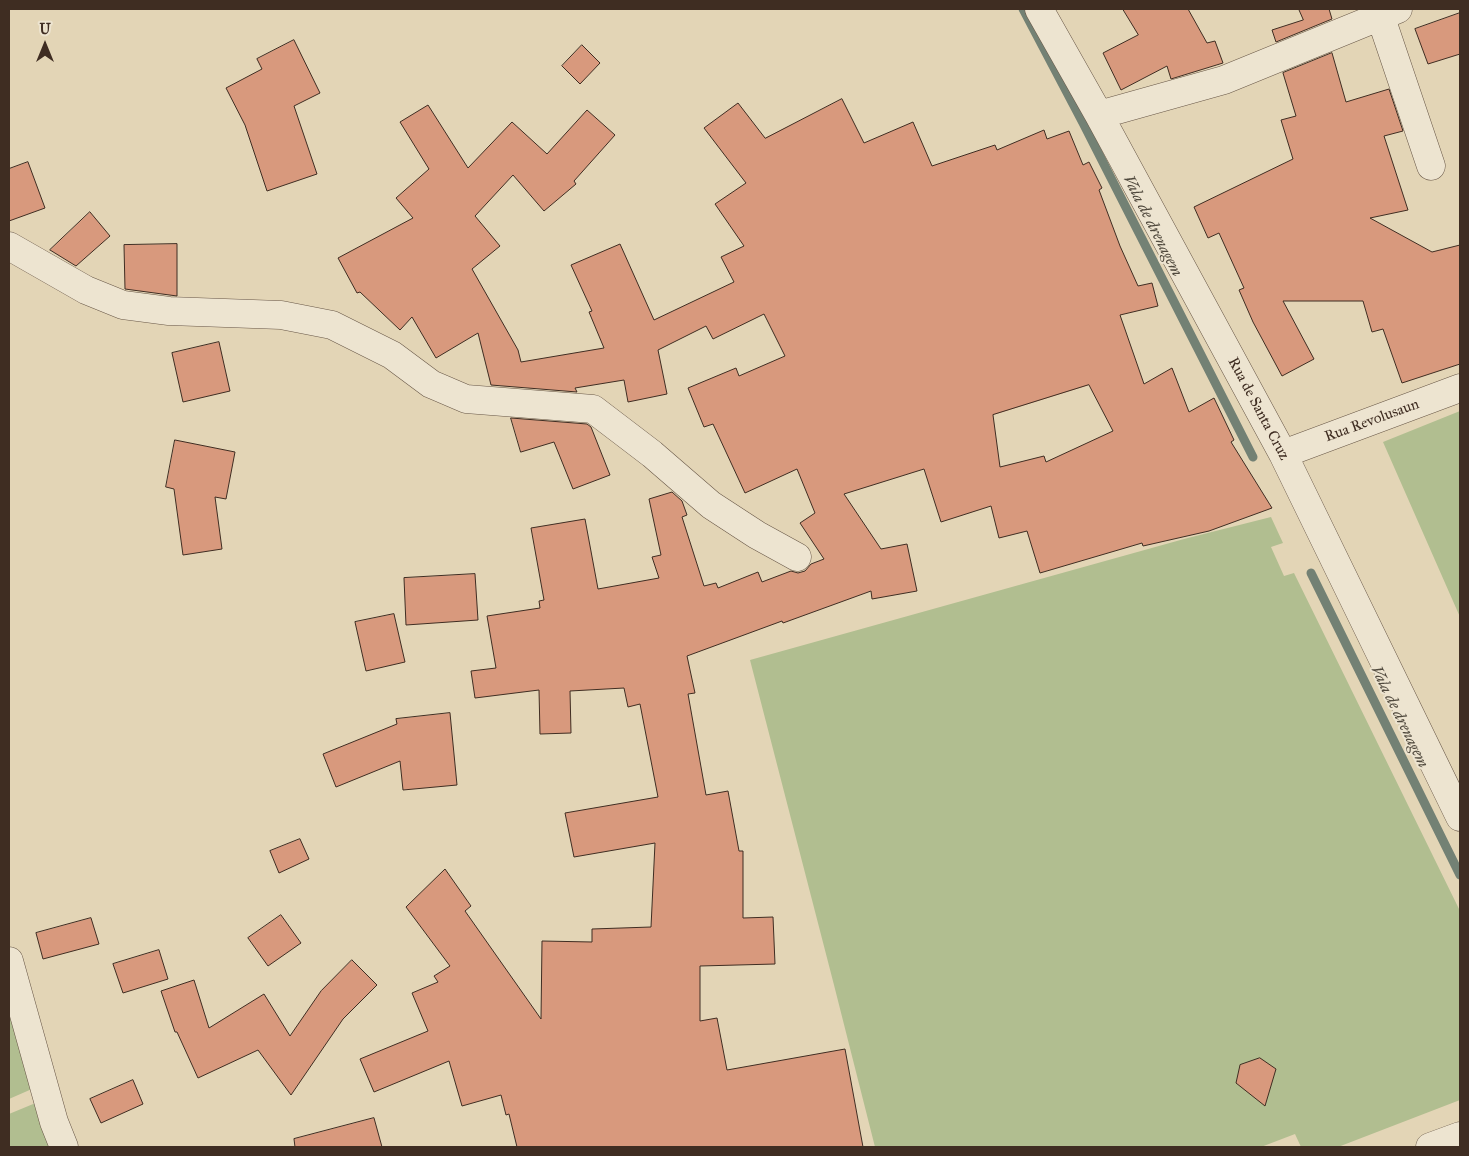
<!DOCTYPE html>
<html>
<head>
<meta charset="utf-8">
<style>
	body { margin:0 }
	#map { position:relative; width:1469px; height:1156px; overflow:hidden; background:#e3d5b6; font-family:"IM FELL Great Primer",serif }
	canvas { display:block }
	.frame { position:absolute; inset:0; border:10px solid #3f2d22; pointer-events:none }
	.north { position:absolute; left:20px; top:20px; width:50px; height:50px; -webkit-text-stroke:4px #ede4d0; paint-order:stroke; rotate:0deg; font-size:14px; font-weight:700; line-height:20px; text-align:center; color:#3f2d22 }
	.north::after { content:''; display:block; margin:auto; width:18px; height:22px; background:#3f2d22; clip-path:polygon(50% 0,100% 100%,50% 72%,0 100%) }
</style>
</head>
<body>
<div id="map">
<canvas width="1469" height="1156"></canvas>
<div class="frame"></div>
<div class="north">U</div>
</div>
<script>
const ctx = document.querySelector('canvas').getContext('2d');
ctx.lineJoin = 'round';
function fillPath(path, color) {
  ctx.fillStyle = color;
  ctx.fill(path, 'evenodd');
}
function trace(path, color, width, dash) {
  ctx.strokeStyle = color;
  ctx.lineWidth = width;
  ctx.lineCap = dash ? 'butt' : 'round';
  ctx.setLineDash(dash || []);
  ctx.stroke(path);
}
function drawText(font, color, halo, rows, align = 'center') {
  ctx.font = font + ' "IM FELL Great Primer",serif';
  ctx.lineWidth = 4;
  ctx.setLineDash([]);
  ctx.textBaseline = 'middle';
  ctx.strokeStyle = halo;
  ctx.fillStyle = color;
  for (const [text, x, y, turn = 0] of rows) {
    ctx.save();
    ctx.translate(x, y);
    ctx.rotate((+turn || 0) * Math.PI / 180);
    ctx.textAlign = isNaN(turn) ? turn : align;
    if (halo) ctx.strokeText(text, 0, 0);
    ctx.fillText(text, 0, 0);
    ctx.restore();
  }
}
fillPath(new Path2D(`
	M 1460,411 L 1460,617 L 1383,442 Z
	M 1271,517 L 1283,543 L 1271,547 L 1284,576 L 1294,573 L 1460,911 L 1460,1100 L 1338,1147 L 1301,1147 L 1295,1134 L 1261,1147 L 875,1147 L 834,985 L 750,660 L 1184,539 Z
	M 9,1008 L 41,1085 L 9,1099 Z
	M 38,1102 L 57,1147 L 9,1147 L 9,1114 Z`), '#b1be90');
trace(new Path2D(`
	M 1023,9 L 1083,123 L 1253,457
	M 1311,573 L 1460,875`), '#738174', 9);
const building = new Path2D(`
	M 1123,9 L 1188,9 L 1207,43 L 1215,41 L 1223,63 L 1171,79 L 1167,66 L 1121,90 L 1103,53 L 1138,35 Z
	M 1299,9 L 1329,9 L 1332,19 L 1276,42 L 1272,30 L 1303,20 Z
	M 1460,13 L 1460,54 L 1428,64 L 1415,29 Z
	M 294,40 L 320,93 L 294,106 L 317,174 L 267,191 L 245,125 L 226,88 L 262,69 L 257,59 Z
	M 582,45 L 600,63 L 580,84 L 562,66 Z
	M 1332,53 L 1346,102 L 1389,89 L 1403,131 L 1384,136 L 1408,210 L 1370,218 L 1432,252 L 1460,245 L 1460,364 L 1402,383 L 1383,329 L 1372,332 L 1363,301 L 1283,301 L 1314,359 L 1282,376 L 1253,322 L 1239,290 L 1244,288 L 1219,233 L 1208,238 L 1194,207 L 1293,159 L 1281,120 L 1296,116 L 1283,73 Z
	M 842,99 L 864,143 L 913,122 L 932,166 L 995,145 L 997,150 L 1044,130 L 1047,139 L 1069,131 L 1083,165 L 1089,162 L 1102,188 L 1099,190 L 1120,246 L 1138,286 L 1152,283 L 1158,306 L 1120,315 L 1144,384 L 1172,368 L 1189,412 L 1214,398 L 1234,440 L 1231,442 L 1272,508 L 1209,531 L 1143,546 L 1142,543 L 1040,573 L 1027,531 L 999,538 L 991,506 L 941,522 L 924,469 L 844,494 L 881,549 L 907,544 L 917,591 L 872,599 L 871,591 L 783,623 L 782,621 L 687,656 L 695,693 L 688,694 L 706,795 L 728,791 L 739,851 L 743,851 L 743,918 L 773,917 L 775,964 L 700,966 L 700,1021 L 717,1018 L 727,1070 L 845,1049 L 863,1147 L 517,1147 L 509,1114 L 506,1115 L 501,1095 L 462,1106 L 449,1061 L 374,1092 L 360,1059 L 428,1031 L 412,993 L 438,982 L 434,976 L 450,966 L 406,907 L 445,869 L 471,906 L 465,911 L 541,1019 L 542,941 L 592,942 L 592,929 L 651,927 L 655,843 L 574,857 L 565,813 L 658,797 L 640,704 L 628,707 L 624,688 L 570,691 L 571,733 L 540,734 L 539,690 L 475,698 L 471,671 L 496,668 L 487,616 L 540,608 L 539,601 L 544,600 L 531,528 L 585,519 L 598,589 L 659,578 L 652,557 L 661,555 L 649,499 L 672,492 L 682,501 L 687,515 L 682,517 L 704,586 L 716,583 L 718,588 L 758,572 L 762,582 L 791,571 L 798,573 L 805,571 L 811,564 L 824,559 L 800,523 L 815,513 L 797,469 L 745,493 L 713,424 L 704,427 L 688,388 L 736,368 L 739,376 L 785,356 L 764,314 L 713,339 L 706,326 L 658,350 L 667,394 L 628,402 L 624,380 L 575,388 L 577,392 L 491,385 L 478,333 L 436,358 L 412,317 L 400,330 L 360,292 L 357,293 L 338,258 L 413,218 L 396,198 L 429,169 L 400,122 L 428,105 L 468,168 L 512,122 L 547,154 L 587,110 L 615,135 L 574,181 L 576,184 L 544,211 L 513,175 L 475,216 L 500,246 L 472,269 L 518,350 L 521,362 L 604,348 L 589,312 L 592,311 L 571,265 L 620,244 L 654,320 L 734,282 L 721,257 L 744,246 L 715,204 L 746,183 L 704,128 L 738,103 L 765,138 ZM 1089,385 L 1113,431 L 1046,462 L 1044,456 L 1000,467 L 993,415 Z
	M 28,162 L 45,208 L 9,221 L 9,169 Z
	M 90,212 L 110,236 L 76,266 L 50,250 Z
	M 177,244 L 177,296 L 125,289 L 124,245 Z
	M 219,342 L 230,391 L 183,402 L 172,353 Z
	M 511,418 L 587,424 L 591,427 L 610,475 L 573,489 L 554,442 L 521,452 Z
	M 175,440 L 235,452 L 226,499 L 215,497 L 222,549 L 183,555 L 174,489 L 166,487 Z
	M 475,574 L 478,620 L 406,625 L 404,578 Z
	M 394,614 L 405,662 L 366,671 L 355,622 Z
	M 450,713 L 457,785 L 403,790 L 400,761 L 336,787 L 323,754 L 397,724 L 396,719 Z
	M 300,839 L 309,859 L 279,873 L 270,851 Z
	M 281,915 L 301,943 L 268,966 L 248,938 Z
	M 91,918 L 99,944 L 43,959 L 36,933 Z
	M 159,950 L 168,979 L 123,993 L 113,964 Z
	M 352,960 L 377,985 L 343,1019 L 291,1095 L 258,1050 L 198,1078 L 177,1032 L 175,1032 L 161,991 L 194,980 L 209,1028 L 264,994 L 290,1036 L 321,991 Z
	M 1260,1058 L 1276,1069 L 1265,1106 L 1236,1083 L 1240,1065 Z
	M 133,1080 L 143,1104 L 101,1123 L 90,1099 Z
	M 374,1118 L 382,1147 L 295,1147 L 294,1139 Z`);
fillPath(building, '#d8997d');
trace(building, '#3f2d22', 1);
const minor = new Path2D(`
	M 1039,9 L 1099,115 L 1283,454 L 1460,817
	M 1380,15 L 1431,166
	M 1099,115 L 1224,80 L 1398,9
	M 9,246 L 86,290 L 123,305 L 169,311 L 281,315 L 332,325 L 392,355 L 431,384 L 466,399 L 593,409 L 652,454 L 711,505 L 757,535 L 797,557
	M 1283,454 L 1460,388
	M 9,961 L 54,1122 L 64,1147
	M 1430,1147 L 1460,1136`);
trace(minor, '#685747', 29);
trace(minor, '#ede4d0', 28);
drawText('15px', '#3f2d22', '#ede4d0', [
	["Rua de Santa Cruz",1258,409,62],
	["Rua Revolusaun",1372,421,-20]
]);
drawText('italic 16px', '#50493d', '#ede4d0', [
	["Vala de drenagem",1152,226,63],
	["Vala de drenagem",1399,717,64]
]);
</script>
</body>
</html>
